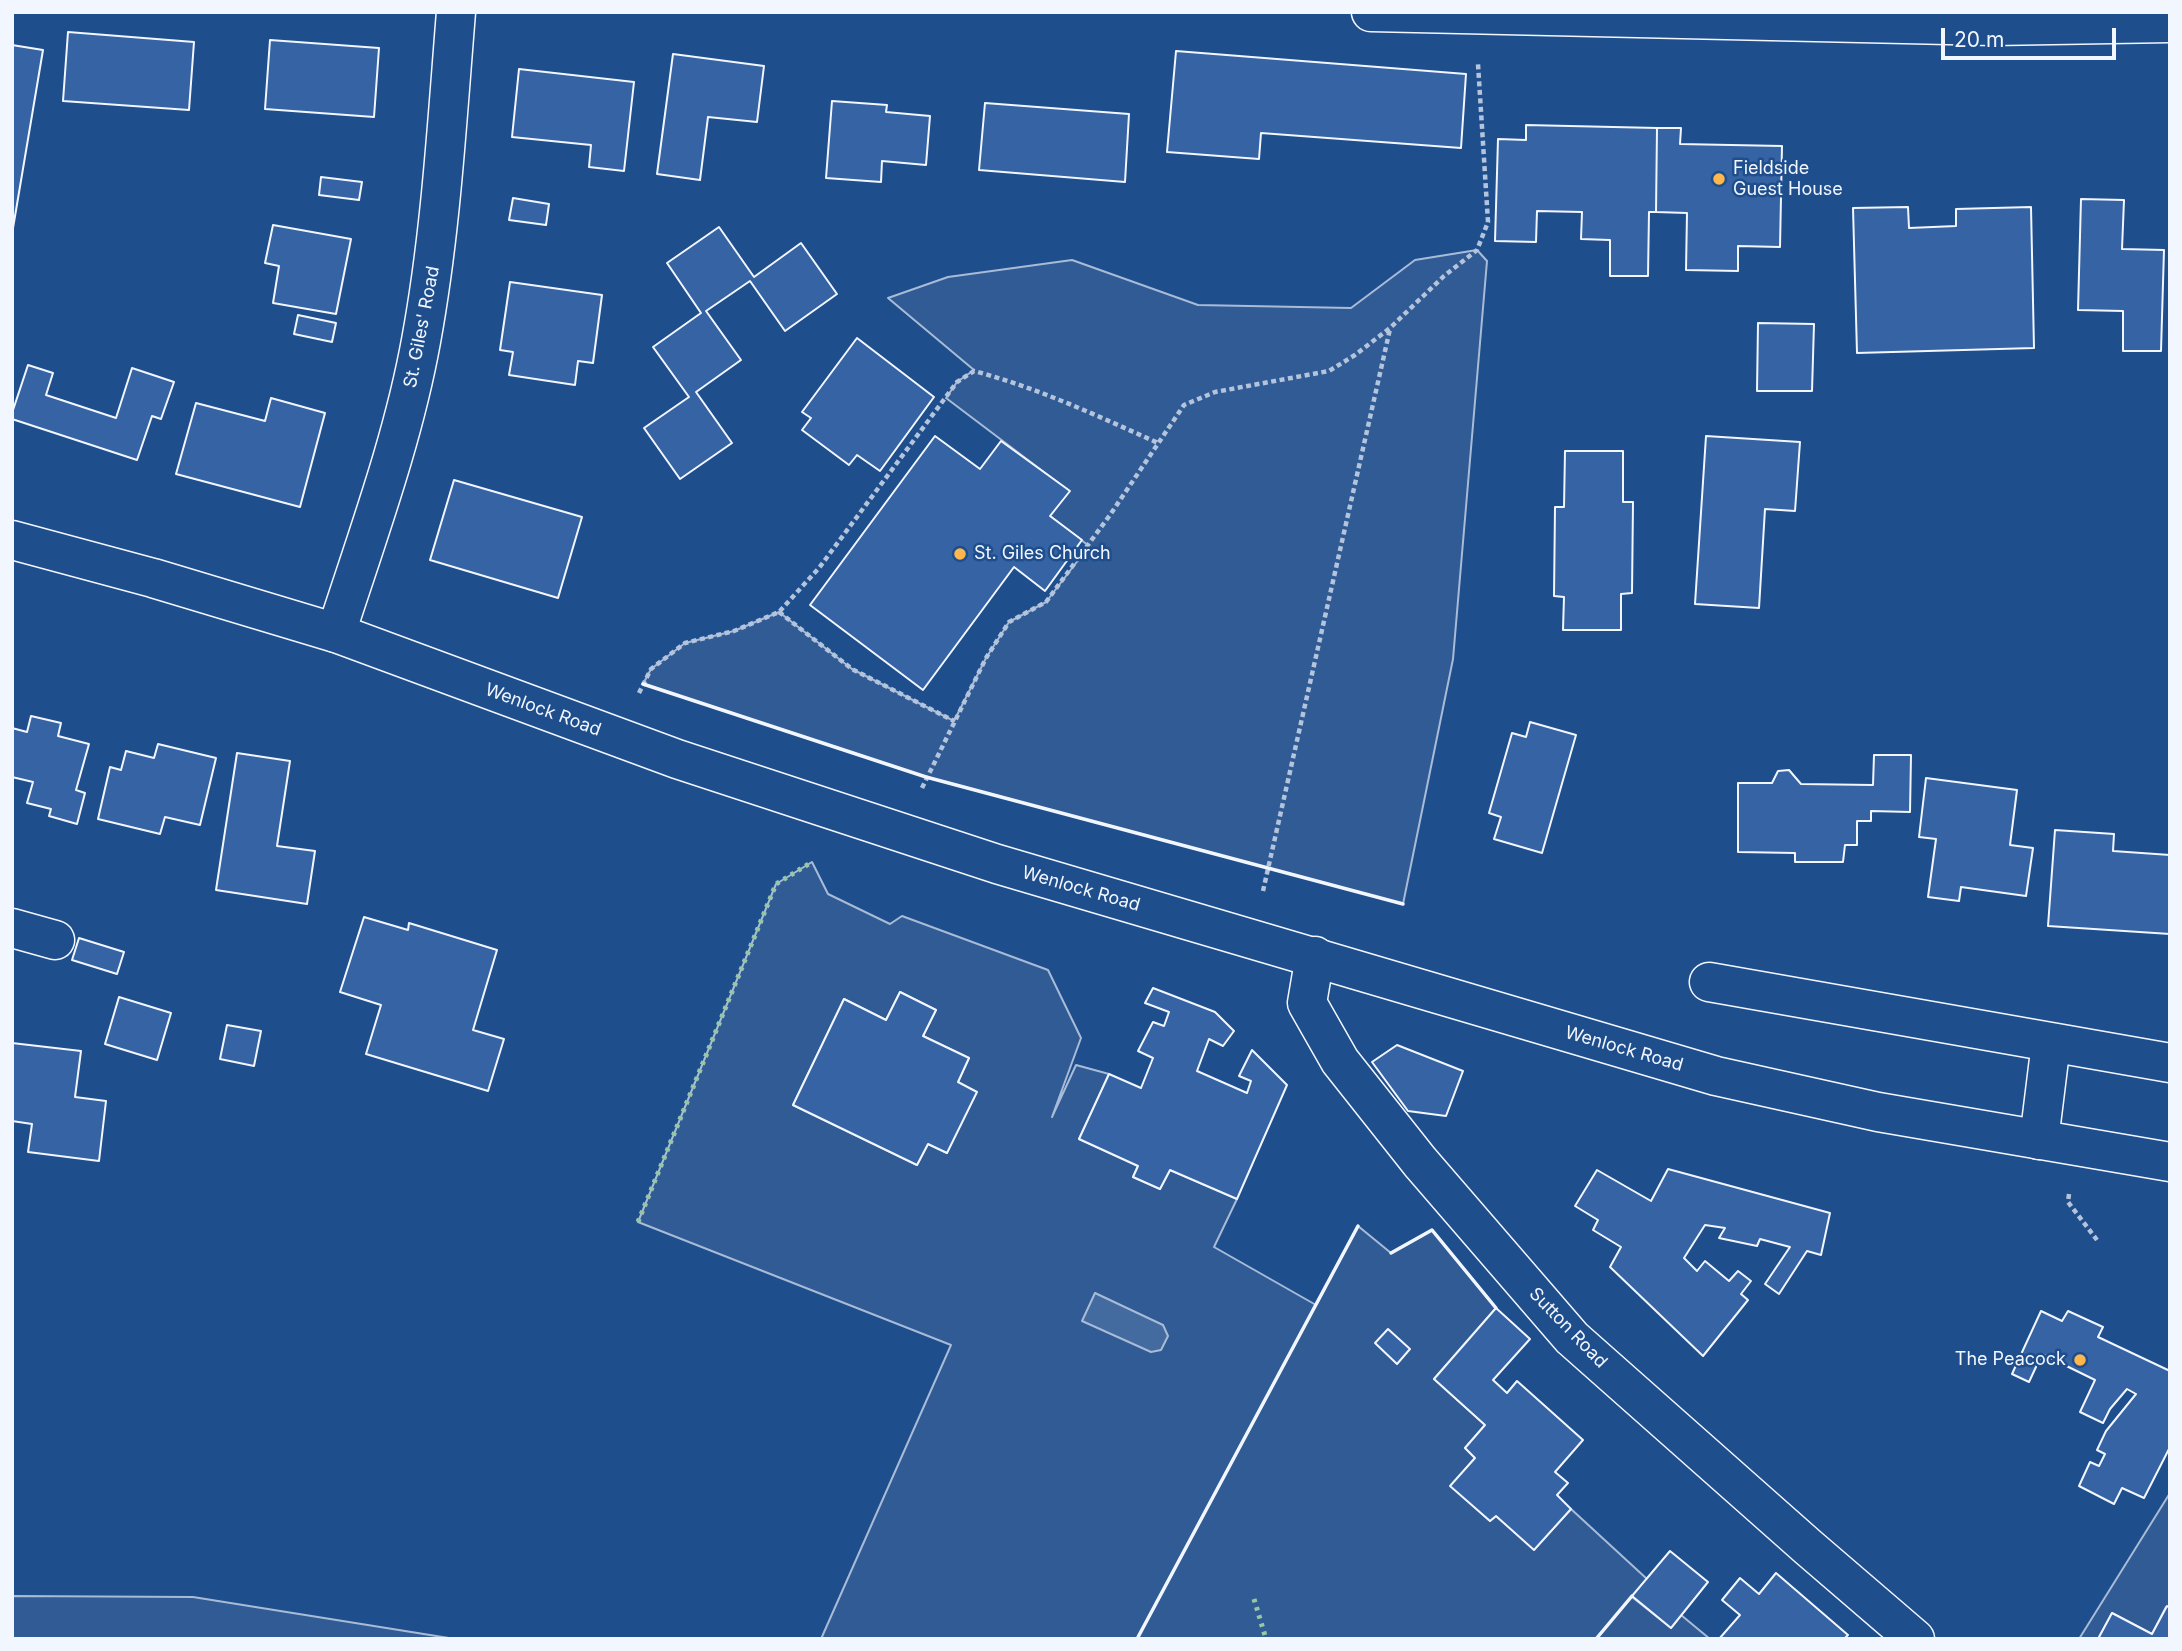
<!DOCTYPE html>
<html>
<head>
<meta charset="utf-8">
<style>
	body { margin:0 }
	#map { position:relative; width:2182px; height:1651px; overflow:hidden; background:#1f4e8c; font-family:Inter,sans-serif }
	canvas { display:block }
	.frame { position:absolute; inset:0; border:14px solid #f2f6ff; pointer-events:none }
	.scale { position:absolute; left:1941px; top:28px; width:175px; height:32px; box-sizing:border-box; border:4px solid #f2f6ff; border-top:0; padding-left:9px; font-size:21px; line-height:24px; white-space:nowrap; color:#f2f6ff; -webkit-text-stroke:5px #1f4e8c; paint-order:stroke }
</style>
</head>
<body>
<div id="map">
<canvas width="2182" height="1651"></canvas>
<div class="frame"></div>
<div class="scale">20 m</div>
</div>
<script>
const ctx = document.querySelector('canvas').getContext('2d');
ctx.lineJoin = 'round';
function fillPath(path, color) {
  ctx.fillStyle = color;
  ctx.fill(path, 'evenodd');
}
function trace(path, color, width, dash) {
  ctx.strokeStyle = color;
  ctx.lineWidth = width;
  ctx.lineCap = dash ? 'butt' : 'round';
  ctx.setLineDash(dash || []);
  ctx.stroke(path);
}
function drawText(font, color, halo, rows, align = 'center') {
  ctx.font = font + ' Inter,sans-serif';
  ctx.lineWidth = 5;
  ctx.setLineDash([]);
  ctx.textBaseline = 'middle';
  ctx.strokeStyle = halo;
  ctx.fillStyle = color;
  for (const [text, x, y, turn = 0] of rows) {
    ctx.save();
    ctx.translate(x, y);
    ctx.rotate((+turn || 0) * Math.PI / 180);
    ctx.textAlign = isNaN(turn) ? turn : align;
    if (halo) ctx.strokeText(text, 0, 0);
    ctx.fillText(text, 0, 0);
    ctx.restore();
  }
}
const built = new Path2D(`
	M 1477,250 L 1487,261 L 1453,659 L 1403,904 L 926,777 L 643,684 L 651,669 L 685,643 L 734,631 L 779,612 L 852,669 L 954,721 L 986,658 L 1009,622 L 1046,602 L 1089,546 L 1050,516 L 1069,491 L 946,398 L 957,382 L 974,370 L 888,298 L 948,277 L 1072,260 L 1198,305 L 1351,308 L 1415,260 Z
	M 812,862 L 828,894 L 890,924 L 902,916 L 1048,970 L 1081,1038 L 1052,1117 L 1076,1065 L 1109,1074 L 1079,1139 L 1138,1166 L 1133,1177 L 1160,1189 L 1170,1170 L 1237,1199 L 1214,1247 L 1316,1305 L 1358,1226 L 1391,1253 L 1432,1230 L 1496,1308 L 1434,1379 L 1485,1425 L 1465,1448 L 1475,1458 L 1451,1486 L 1490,1521 L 1496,1516 L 1534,1549 L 1571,1509 L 1647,1579 L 1632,1597 L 1671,1628 L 1681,1615 L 1710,1639 L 821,1639 L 951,1345 L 638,1222 L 776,884 ZM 900,992 L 936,1010 L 923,1036 L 969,1058 L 958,1082 L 947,1153 L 928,1144 L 917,1165 L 793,1105 L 844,999 L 886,1020 Z
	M 2170,1493 L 2170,1608 L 2166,1607 L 2152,1634 L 2112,1613 L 2098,1639 L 2079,1639 Z
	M 12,1596 L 193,1597 L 455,1639 L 12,1639 Z`);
fillPath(built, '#305b95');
trace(built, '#a8bbd7', 2);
const water = new Path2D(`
	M 1095,1293 L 1163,1325 L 1168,1336 L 1161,1350 L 1151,1352 L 1082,1321 Z`);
fillPath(water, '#446ba0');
trace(water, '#a8bbd7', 2);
const building = new Path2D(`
	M 68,32 L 194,42 L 189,110 L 63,101 Z
	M 270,40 L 379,48 L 374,117 L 265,109 Z
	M 12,45 L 43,50 L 12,234 Z
	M 1176,51 L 1466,74 L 1461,148 L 1261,133 L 1259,159 L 1167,152 Z
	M 673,54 L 764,66 L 757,122 L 708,117 L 700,180 L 657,174 Z
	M 519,69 L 634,82 L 624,171 L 589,167 L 591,145 L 512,137 Z
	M 832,101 L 887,105 L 886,112 L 930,116 L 926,165 L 882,161 L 881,182 L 826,178 Z
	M 985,103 L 1129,114 L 1125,182 L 979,170 Z
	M 1526,125 L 1657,128 L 1656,212 L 1649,212 L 1648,276 L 1610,276 L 1610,240 L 1581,239 L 1582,212 L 1537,211 L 1536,242 L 1495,241 L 1498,139 L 1526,140 Z
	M 1657,128 L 1681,128 L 1680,144 L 1782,146 L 1780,247 L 1738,246 L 1738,271 L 1686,270 L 1687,213 L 1656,212 Z
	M 321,177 L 362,182 L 359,200 L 319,195 Z
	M 513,198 L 549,204 L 546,225 L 509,220 Z
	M 2081,199 L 2124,200 L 2122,249 L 2164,250 L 2161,351 L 2123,351 L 2123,311 L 2078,310 Z
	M 1908,207 L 1909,228 L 1956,226 L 1956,209 L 2031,207 L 2034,348 L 1857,353 L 1853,208 Z
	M 273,225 L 351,239 L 336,314 L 273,303 L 279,266 L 265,263 Z
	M 719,227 L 754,277 L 801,243 L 837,294 L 785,331 L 750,281 L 706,311 L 741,360 L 696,392 L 732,443 L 680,479 L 644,428 L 689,397 L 653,347 L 701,313 L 667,263 Z
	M 510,282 L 602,295 L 593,363 L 578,361 L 575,385 L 509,375 L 513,352 L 500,350 Z
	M 298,315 L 336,323 L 332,342 L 294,334 Z
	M 1758,323 L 1814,324 L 1812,391 L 1757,391 Z
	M 857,338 L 934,397 L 880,471 L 857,455 L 849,465 L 802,430 L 811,418 L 802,412 Z
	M 28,365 L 53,373 L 46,395 L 116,418 L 132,368 L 174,382 L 161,419 L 152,416 L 137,460 L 12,419 L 12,413 Z
	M 271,398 L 325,413 L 300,507 L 176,474 L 196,403 L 265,421 Z
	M 935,436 L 980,469 L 1001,441 L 1070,491 L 1050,516 L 1082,540 L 1045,591 L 1014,567 L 923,690 L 810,605 Z
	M 1706,436 L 1800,442 L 1795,511 L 1765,509 L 1759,608 L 1695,604 Z
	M 1565,451 L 1623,451 L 1623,502 L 1633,502 L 1632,593 L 1621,594 L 1621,630 L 1563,630 L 1564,597 L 1554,596 L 1555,507 L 1564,507 Z
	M 454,480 L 582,517 L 558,598 L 430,560 Z
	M 31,716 L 61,723 L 58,736 L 89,744 L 76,790 L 85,793 L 77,824 L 49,816 L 51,809 L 27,803 L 33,782 L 12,777 L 12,728 L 27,732 Z
	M 1530,722 L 1576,735 L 1542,853 L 1494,839 L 1501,817 L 1489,813 L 1512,733 L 1526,737 Z
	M 158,744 L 216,758 L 200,825 L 165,817 L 160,834 L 98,819 L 110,767 L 121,770 L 126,751 L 154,758 Z
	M 237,753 L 290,761 L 277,846 L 315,851 L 307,904 L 216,890 Z
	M 1874,755 L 1911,755 L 1910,812 L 1871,811 L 1871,821 L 1857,821 L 1857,845 L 1845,845 L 1843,862 L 1795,862 L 1795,853 L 1738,852 L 1738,783 L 1772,783 L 1778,771 L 1789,770 L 1801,784 L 1873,785 Z
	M 1926,778 L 2017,790 L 2010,845 L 2033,848 L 2026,896 L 1961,887 L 1959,901 L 1928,897 L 1936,839 L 1919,837 Z
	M 2055,830 L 2114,834 L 2113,851 L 2170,855 L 2170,934 L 2048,926 Z
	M 364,917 L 408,930 L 409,923 L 497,950 L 473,1030 L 504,1039 L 488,1091 L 366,1054 L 381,1005 L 340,992 Z
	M 79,938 L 124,952 L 117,974 L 72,960 Z
	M 1153,988 L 1215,1012 L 1234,1031 L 1223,1046 L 1209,1039 L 1197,1071 L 1247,1093 L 1251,1081 L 1239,1076 L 1252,1050 L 1287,1085 L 1237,1199 L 1170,1170 L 1160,1189 L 1133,1177 L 1138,1166 L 1079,1139 L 1109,1074 L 1141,1088 L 1153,1058 L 1138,1051 L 1153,1022 L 1164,1026 L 1169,1012 L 1145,1003 Z
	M 900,992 L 936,1010 L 923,1036 L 969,1058 L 958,1082 L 977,1092 L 947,1153 L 928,1144 L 917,1165 L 793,1105 L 844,999 L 886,1020 Z
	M 119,997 L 171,1013 L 157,1060 L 105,1044 Z
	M 227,1025 L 261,1031 L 254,1066 L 220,1059 Z
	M 12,1043 L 81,1051 L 75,1097 L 106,1101 L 99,1161 L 28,1152 L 32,1124 L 12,1121 Z
	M 1397,1045 L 1463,1071 L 1446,1116 L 1408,1111 L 1372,1062 Z
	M 1668,1169 L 1830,1213 L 1821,1255 L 1807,1251 L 1779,1294 L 1765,1284 L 1790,1247 L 1760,1239 L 1757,1246 L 1719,1238 L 1725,1228 L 1705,1225 L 1684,1258 L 1697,1271 L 1705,1261 L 1729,1281 L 1738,1271 L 1751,1281 L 1741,1294 L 1748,1300 L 1703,1356 L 1610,1267 L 1621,1247 L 1593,1230 L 1598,1220 L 1575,1206 L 1597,1170 L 1651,1201 Z
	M 1496,1308 L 1530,1339 L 1493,1380 L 1507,1393 L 1517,1381 L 1583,1440 L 1555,1472 L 1568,1483 L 1557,1495 L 1571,1509 L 1534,1550 L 1496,1516 L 1490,1521 L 1450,1486 L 1475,1458 L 1465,1448 L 1485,1425 L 1434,1379 Z
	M 2041,1311 L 2062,1321 L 2068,1311 L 2103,1327 L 2098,1337 L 2170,1371 L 2170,1447 L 2144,1498 L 2122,1488 L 2114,1504 L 2079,1486 L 2090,1462 L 2099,1466 L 2105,1454 L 2097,1450 L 2106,1431 L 2136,1394 L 2127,1389 L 2110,1409 L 2103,1423 L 2080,1412 L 2095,1380 L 2042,1354 L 2029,1382 L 2012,1374 Z
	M 1388,1329 L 1410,1349 L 1397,1364 L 1375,1343 Z
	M 1670,1551 L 1708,1582 L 1671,1628 L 1632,1596 Z
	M 1776,1573 L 1848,1635 L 1844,1639 L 1719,1639 L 1740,1615 L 1722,1600 L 1740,1578 L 1759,1594 Z
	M 2167,1606 L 2170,1608 L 2170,1639 L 2098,1639 L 2112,1613 L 2152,1634 Z`);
fillPath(building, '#3563a3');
trace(building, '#f2f6ff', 2);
const minor = new Path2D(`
	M 336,633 C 367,537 403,440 421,341 C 441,232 447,122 456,12
	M 12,928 L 55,940
	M 1709,982 L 2170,1063
	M 2039,1140 L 2051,1043`);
const tertiary = new Path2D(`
	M 1315,956 L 1307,1003 L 1340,1061 L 1420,1162 L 1572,1338 L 1808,1547 L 1915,1639`);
const primary = new Path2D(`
	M 1371,12 L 1993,26 L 2170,23
	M 12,540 L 153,578 L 336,633 L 677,759 L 997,864 L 1716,1076 L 1878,1112 L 2170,1162`);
trace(minor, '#f2f6ff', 41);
trace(tertiary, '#f2f6ff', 41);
trace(primary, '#f2f6ff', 41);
trace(new Path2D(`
	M 779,612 L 852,669 L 954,721
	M 639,693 L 651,669 L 685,643 L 734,631 L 779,612 L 819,568 L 957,382 L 974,371 C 1038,388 1098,416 1158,443
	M 922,788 L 986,658 L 1009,622 L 1046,602 L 1110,515 L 1184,405 L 1215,392 L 1329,371 L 1355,355 L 1390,328 L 1444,276 L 1477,250 L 1488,222 L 1478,64
	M 1263,891 L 1390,329
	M 2069,1194 L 2068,1202 L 2097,1240`), '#b3c4dc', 4.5, [5, 3.5]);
trace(minor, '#1f4e8c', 38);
trace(tertiary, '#1f4e8c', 38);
trace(primary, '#1f4e8c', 38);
trace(new Path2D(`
	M 638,1222 L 776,884 L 812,862
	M 1254,1599 L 1266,1639`), '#97c8a6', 5, [3.5, 5]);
trace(new Path2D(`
	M 643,684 L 926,777 L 1403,904
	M 1391,1253 L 1432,1230 L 1496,1308
	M 1137,1639 L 1358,1226
	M 1596,1639 L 1632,1596`), '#f2f6ff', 3.5);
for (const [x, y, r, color] of [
	[1719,179,7,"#ffb74d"],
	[960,554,7,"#ffb74d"],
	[2080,1360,7,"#ffb74d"]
]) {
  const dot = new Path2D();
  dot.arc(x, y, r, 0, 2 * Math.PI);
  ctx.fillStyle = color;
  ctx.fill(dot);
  trace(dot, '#1f4e8c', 2.5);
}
drawText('18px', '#f2f6ff', '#1f4e8c', [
	["Fieldside",1733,169],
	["Guest House",1733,190],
	["St. Giles Church",974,554],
	["The Peacock",2066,1360,"right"]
], 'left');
drawText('18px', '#f2f6ff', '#1f4e8c', [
	["St. Giles' Road",422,327,-79],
	["Wenlock Road",543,710,20],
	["Wenlock Road",1081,889,16],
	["Wenlock Road",1624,1049,16],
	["Sutton Road",1568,1328,46]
]);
</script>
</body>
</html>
